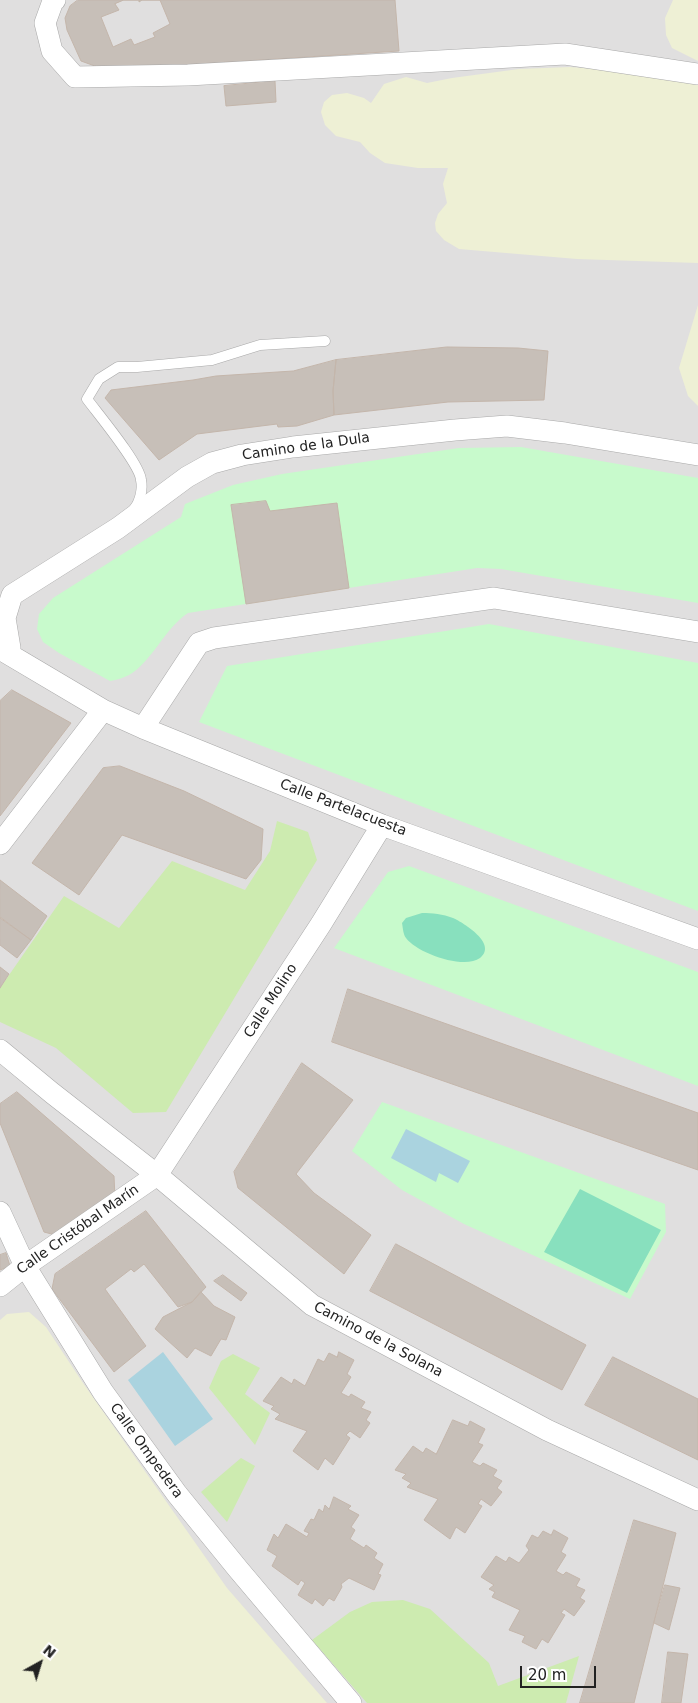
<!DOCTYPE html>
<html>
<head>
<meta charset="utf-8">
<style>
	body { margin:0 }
	#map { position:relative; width:698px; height:1703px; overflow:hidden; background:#f2efe9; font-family:"DejaVu Sans",sans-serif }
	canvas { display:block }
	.north { position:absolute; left:15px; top:1638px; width:50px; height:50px; -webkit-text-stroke:4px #fff; paint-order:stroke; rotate:39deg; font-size:14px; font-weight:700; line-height:20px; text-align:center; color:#222 }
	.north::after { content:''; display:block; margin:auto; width:18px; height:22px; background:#222; clip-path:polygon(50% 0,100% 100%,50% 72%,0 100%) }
	.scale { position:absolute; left:520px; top:1666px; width:76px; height:22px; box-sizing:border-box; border:2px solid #222; border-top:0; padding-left:6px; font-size:15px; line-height:18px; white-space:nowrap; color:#222; -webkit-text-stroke:4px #fff; paint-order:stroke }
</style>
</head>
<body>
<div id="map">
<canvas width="698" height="1703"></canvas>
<div class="north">N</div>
<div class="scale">20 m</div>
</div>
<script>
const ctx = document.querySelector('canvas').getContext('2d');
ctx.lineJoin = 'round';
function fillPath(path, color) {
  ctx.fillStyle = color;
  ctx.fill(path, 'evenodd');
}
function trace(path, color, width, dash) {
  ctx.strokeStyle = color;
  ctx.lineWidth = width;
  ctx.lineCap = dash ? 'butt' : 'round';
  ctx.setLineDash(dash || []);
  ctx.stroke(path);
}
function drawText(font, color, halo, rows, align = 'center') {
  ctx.font = font + ' "DejaVu Sans",sans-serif';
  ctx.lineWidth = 4.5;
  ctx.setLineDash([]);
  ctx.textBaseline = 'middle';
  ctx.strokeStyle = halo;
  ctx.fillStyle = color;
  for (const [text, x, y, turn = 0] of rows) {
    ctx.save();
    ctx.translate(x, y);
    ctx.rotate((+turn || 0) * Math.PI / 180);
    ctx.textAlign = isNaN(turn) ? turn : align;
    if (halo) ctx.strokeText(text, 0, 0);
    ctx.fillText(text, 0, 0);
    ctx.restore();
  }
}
fillPath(new Path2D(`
	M 0,0 L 698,0 L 698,1703 L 0,1703 Z`), '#e0dfdf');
fillPath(new Path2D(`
	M 673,0 L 698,0 L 698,61 L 672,48 L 666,35 L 665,18 Z
	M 570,67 L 653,74 L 698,84 L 698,263 L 577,259 L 459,249 L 444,240 L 436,231 L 435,223 L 438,214 L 447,203 L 443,184 L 448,168 L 418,168 L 385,163 L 370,153 L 360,142 L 336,136 L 325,125 L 321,112 L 324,102 L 332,95 L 347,93 L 364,98 L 371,103 L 384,84 L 406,77 L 427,83 L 452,78 L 519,69 Z
	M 698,305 L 698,406 L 688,396 L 679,368 Z
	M 29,1312 L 46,1327 L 83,1383 L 227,1588 L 327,1703 L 0,1703 L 0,1320 L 7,1314 Z`), '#eef0d5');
fillPath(new Path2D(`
	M 277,821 L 308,832 L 317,860 L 166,1112 L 133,1113 L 56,1048 L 0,1022 L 0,988 L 64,896 L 119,928 L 172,861 L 245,890 L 270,851 Z
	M 233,1354 L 260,1368 L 245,1394 L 270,1413 L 255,1445 L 209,1388 L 221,1361 Z
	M 241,1458 L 255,1466 L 227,1522 L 201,1492 Z
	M 403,1600 L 430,1609 L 489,1663 L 498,1686 L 579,1656 L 566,1703 L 367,1703 L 312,1640 L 350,1612 L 372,1602 Z`), '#cdebb0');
fillPath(new Path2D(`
	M 521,447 L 698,478 L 698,603 L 501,569 L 477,568 L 188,613 C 165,628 151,663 129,675 C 123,678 117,680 110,681 L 59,653 L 43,642 L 37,629 L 39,614 L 53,598 L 181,517 L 185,504 L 233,485 L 282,474 L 459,448 Z
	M 489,624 L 698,663 L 698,911 L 199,722 L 227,666 Z
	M 409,866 L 698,972 L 698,1086 L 334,948 L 388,872 Z
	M 382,1102 L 665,1204 L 666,1232 L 630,1299 L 464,1224 L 402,1190 L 352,1151 Z`), '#c8facc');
fillPath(new Path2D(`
	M 422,913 C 432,913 443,914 453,918 C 464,923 498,944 480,958 C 464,970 417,953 406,938 C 403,934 403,928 402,923 L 406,918 Z
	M 580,1189 L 661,1230 L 627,1293 L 544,1252 Z`), '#88e0be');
fillPath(new Path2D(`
	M 406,1129 L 470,1161 L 458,1183 L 439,1173 L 436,1182 L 391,1158 Z
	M 163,1352 L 213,1419 L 175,1446 L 128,1380 Z`), '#aad3df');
const building = new Path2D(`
	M 78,0 L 395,0 L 399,51 L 106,70 L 81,61 L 67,30 L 65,18 L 70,6 Z
	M 124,0 L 139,0 L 139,2 L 142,0 L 160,0 L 170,24 L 153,33 L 155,37 L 134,45 L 131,39 L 113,47 L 101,17 L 119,10 L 115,4 Z
	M 275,81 L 276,102 L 226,106 L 224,86 Z
	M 447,347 L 518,348 L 548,351 L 544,400 L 448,402 L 334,415 L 333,391 L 336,360 Z
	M 336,360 L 333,391 L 334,415 L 297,426 L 278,427 L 277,424 L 197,434 L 159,460 L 105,398 L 111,390 L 193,380 L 216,376 L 293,371 Z
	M 266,501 L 270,511 L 337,503 L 349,588 L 246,604 L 231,505 Z
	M 12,690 L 71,723 L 0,816 L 0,701 Z
	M 120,766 L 184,791 L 263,829 L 261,860 L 246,879 L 122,835 L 79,895 L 32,863 L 103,768 Z
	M 0,880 L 47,916 L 31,940 L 0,917 Z
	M 0,918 L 31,940 L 17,958 L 0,945 Z
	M 0,967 L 9,974 L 0,988 Z
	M 348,989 L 698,1113 L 698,1170 L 332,1042 Z
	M 302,1063 L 353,1100 L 296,1174 L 314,1193 L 371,1235 L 344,1274 L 238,1188 L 234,1172 Z
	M 17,1092 L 114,1176 L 115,1198 L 59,1236 L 44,1232 L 0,1123 L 0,1104 Z
	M 146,1211 L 206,1287 L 192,1302 L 178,1307 L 144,1264 L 134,1272 L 131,1269 L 105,1289 L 146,1346 L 114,1372 L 52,1289 L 55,1274 Z
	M 396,1244 L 586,1345 L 562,1390 L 370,1291 Z
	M 6,1253 L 10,1266 L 0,1270 L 0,1255 Z
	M 223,1275 L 247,1293 L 241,1301 L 214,1281 Z
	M 201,1292 L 214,1306 L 235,1317 L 226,1340 L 221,1339 L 211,1356 L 195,1348 L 187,1358 L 155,1329 L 163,1317 L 192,1302 Z
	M 339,1352 L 354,1360 L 347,1374 L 351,1377 L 341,1393 L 349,1397 L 351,1394 L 365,1402 L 361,1408 L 371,1412 L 366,1420 L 370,1423 L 360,1438 L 350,1431 L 346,1435 L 350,1438 L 333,1465 L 325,1458 L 318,1470 L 293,1451 L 307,1431 L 275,1419 L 280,1414 L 271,1409 L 274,1406 L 263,1401 L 281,1377 L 292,1384 L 294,1379 L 305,1386 L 318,1359 L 324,1362 L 329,1353 L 337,1357 Z
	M 613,1357 L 698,1399 L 698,1460 L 585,1405 Z
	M 453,1420 L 468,1426 L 470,1421 L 485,1429 L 478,1443 L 483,1445 L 472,1462 L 480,1466 L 483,1463 L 497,1470 L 493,1476 L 502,1481 L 497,1488 L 502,1492 L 491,1506 L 481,1499 L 478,1504 L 482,1506 L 465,1533 L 456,1527 L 450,1539 L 424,1520 L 438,1499 L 407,1487 L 411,1483 L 402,1478 L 406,1474 L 395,1470 L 413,1446 L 423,1453 L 426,1448 L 436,1454 Z
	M 334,1497 L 351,1506 L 348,1509 L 359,1515 L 351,1527 L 355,1530 L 350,1539 L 364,1548 L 366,1545 L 377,1553 L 374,1558 L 383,1564 L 378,1574 L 381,1575 L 374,1590 L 349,1578 L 341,1584 L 342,1587 L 334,1601 L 329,1598 L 323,1606 L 315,1599 L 312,1604 L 298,1595 L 305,1583 L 301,1580 L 298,1585 L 272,1566 L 277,1556 L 267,1550 L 274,1534 L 278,1538 L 286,1524 L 307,1537 L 309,1533 L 304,1531 L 311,1519 L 314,1520 L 319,1509 L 323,1512 L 325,1505 L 329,1509 Z
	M 634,1520 L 676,1533 L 634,1703 L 580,1703 Z
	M 554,1530 L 568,1538 L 561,1552 L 566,1555 L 556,1571 L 563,1575 L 566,1572 L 580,1579 L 576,1586 L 585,1590 L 580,1598 L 585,1601 L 574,1616 L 564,1609 L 561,1613 L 565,1615 L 548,1643 L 542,1639 L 536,1649 L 522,1642 L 525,1636 L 509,1630 L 520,1610 L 492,1597 L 495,1592 L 489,1589 L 494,1585 L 481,1577 L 496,1556 L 506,1562 L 509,1557 L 519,1563 L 529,1550 L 526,1546 L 532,1535 L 538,1538 L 543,1531 L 551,1535 Z
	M 665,1585 L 680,1588 L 669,1630 L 654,1623 Z
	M 668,1652 L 688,1654 L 681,1703 L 662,1703 Z`);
fillPath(building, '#c7bfb8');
trace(building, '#c4b6ab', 1);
const lane = new Path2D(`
	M 134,509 C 140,502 143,489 141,480 C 140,464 98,414 87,399 L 99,379 L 118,367 L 137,367 L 212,360 L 260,345 L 325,341`);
const street = new Path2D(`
	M 55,0 L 53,1 L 45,23 L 52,51 L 75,77 L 188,75 L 565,54 L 698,74
	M 0,649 L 103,710 L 143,728 L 382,825 L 698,939
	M 9,654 L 10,648 L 5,618 L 12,595 L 118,528 L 187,477 L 212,463 L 242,455 L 293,447 L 455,430 L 507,426 L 565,433 L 698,455
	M 143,728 L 199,643 L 214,638 L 494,598 L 698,632
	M 0,844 L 103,710
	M 0,1050 L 52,1093 L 157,1175 L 312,1305 L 547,1430 L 698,1500
	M 0,1212 L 25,1266 L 103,1392 L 177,1494 L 238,1569 L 351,1703
	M 0,1286 L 25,1266 L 157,1175 L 321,924 L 382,825`);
trace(lane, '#a9a9a9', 11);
trace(street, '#a9a9a9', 22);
trace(lane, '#fff', 10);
trace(street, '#fff', 21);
drawText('14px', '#222', '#fff', [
	["Camino de la Dula",306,447,-8],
	["Calle Partelacuesta",343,808,21],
	["Calle Molino",271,1001,-57],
	["Calle Cristóbal Marín",78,1230,-35],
	["Camino de la Solana",378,1340,28],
	["Calle Ompedera",146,1451,54]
]);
</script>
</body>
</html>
